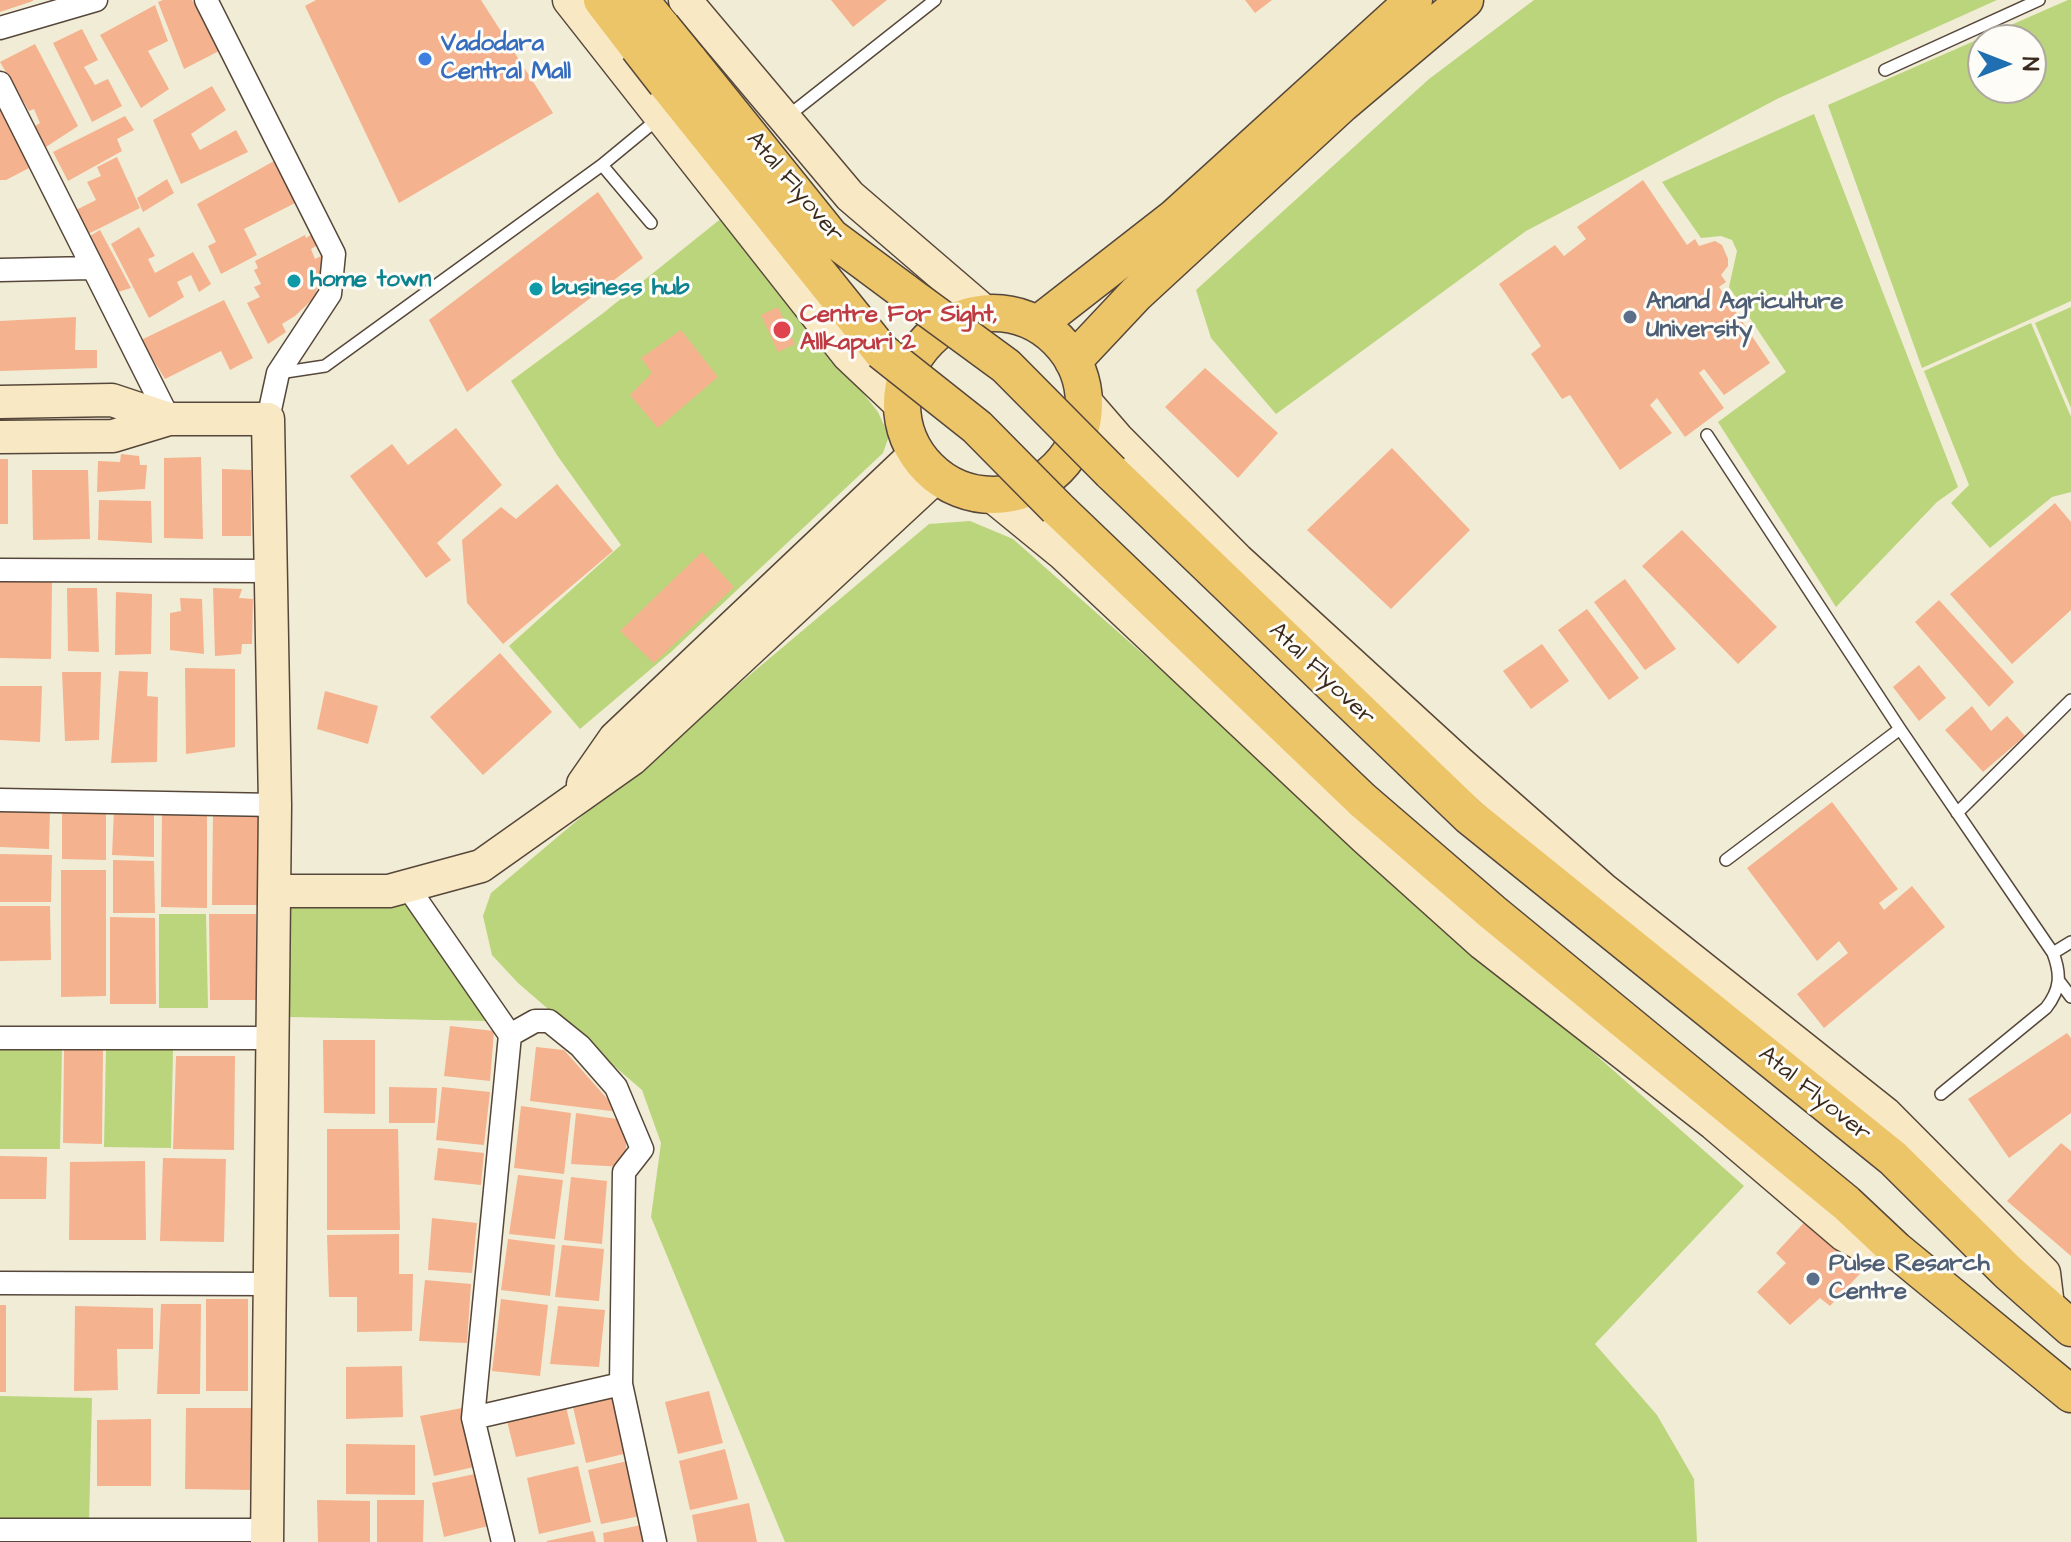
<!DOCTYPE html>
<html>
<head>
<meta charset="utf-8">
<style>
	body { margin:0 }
	#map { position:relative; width:2071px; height:1542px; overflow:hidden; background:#f1ecd6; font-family:"Architects Daughter",sans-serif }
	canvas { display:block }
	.north { position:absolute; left:1967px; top:24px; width:80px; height:80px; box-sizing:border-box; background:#fdfcf7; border:2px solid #afa8a0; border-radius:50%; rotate:90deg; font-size:22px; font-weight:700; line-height:32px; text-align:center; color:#3b2a1e }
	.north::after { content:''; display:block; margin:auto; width:28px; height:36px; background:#1f6fb2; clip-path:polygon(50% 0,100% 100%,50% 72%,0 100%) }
</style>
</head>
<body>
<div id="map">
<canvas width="2071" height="1542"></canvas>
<div class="north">N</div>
</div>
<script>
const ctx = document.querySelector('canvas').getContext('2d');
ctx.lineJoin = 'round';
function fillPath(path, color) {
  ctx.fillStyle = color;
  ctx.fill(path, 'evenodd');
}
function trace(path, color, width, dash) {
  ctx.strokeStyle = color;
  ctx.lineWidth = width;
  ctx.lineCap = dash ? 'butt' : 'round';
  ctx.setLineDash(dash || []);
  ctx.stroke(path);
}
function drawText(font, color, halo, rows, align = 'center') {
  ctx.font = font + ' "Architects Daughter",sans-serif';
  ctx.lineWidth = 6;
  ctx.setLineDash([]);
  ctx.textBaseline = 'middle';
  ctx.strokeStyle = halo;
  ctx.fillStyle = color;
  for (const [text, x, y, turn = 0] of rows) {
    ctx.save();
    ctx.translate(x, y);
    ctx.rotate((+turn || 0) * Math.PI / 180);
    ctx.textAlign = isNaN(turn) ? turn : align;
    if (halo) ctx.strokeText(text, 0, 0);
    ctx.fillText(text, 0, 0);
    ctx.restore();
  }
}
fillPath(new Path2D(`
	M 1534,0 L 1997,0 L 1779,98 L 1526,231 L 1276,414 L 1211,338 L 1196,290 L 1429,79 Z
	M 2068,0 L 2071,0 L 2071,301 L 1922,368 L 1828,105 ZM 1983,40 L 2031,40 L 2031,88 L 1983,88 Z
	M 1814,114 L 1958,487 L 1937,502 L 1836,607 L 1718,422 L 1786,372 L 1729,287 L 1737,251 L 1732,240 L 1721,236 L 1701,238 L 1662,182 Z
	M 723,217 L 878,412 L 889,436 L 883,453 L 671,652 L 580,729 L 509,646 L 621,545 L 557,455 L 511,381 L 602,314 Z
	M 2071,307 L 2071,408 L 2035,323 Z
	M 2031,323 L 2071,417 L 2071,492 L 2052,497 L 1990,548 L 1951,503 L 1969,485 L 1924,371 Z
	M 970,521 L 1013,539 L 1744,1186 L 1595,1344 L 1657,1415 L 1694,1479 L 1697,1542 L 785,1542 L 651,1217 L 661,1143 L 642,1090 L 518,983 L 492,955 L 483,916 L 491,893 L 929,524 Z
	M 287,905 L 409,905 L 488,1021 L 290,1017 Z
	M 159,914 L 206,914 L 208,1008 L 159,1008 Z
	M 0,1048 L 62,1048 L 60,1149 L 0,1149 Z
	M 106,1048 L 173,1049 L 171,1148 L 104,1147 Z
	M 0,1396 L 92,1398 L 89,1523 L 0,1523 Z`), '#bad57b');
fillPath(new Path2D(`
	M 0,0 L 33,0 L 33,1 L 0,12 Z
	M 163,0 L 192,0 L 219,51 L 184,69 L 158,2 Z
	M 316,0 L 481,0 L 553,113 L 399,203 L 305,6 Z
	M 831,0 L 887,0 L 853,27 Z
	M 1245,0 L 1272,0 L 1255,13 Z
	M 155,5 L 168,41 L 148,51 L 169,89 L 141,108 L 100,35 Z
	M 82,29 L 98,60 L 84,67 L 95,85 L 108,79 L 122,106 L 92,122 L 53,43 Z
	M 35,44 L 78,126 L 46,147 L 35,126 L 40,123 L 34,109 L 29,111 L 0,62 Z
	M 212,86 L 226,110 L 191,134 L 200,150 L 236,130 L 248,152 L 181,184 L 153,120 Z
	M 0,101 L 29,168 L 6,180 L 0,180 Z
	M 125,116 L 134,130 L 117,139 L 122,151 L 68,181 L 53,152 Z
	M 117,157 L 140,208 L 82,237 L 70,213 L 96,200 L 87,182 L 101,176 L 97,167 Z
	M 274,161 L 297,202 L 244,229 L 257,255 L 221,274 L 208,246 L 216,242 L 197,204 Z
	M 167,179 L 174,193 L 143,212 L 137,198 Z
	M 1643,180 L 1687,245 L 1695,239 L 1699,246 L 1715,241 L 1722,245 L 1728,259 L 1728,266 L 1721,275 L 1726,282 L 1719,287 L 1770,363 L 1724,395 L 1704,369 L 1699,373 L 1724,408 L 1685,437 L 1657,398 L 1650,405 L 1672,433 L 1620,470 L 1570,395 L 1562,399 L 1531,354 L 1541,346 L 1499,284 L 1555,245 L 1564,256 L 1586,239 L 1577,227 Z
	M 598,192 L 643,258 L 467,392 L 429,320 Z
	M 139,227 L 155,256 L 148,259 L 155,273 L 193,252 L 211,284 L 199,292 L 191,275 L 177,282 L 184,297 L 149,318 L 111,244 Z
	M 100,230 L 131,288 L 118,292 L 83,240 Z
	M 305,235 L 306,238 L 311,235 L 316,246 L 311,249 L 315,259 L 321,256 L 328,267 L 326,279 L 318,283 L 321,287 L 316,290 L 318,294 L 295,316 L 282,324 L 286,332 L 268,344 L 247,303 L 260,297 L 254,287 L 261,284 L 254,270 L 258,268 L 255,261 Z
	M 224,300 L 253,358 L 230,370 L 221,351 L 165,379 L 141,340 Z
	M 778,307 L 795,344 L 778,352 L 761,315 Z
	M 76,317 L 75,350 L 97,350 L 97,368 L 0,371 L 0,321 Z
	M 681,330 L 718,377 L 658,428 L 630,395 L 652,373 L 641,358 Z
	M 1205,368 L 1278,433 L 1238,478 L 1165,407 Z
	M 456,428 L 502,485 L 437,543 L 451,560 L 426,578 L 350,476 L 392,444 L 408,465 Z
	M 1392,448 L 1470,530 L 1391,609 L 1307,530 Z
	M 121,454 L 139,456 L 140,465 L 147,465 L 145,489 L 97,492 L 98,461 L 120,462 Z
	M 201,457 L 203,539 L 164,538 L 164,458 Z
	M 0,459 L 8,459 L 8,524 L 0,524 Z
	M 222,469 L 251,470 L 251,536 L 222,536 Z
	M 32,470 L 88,470 L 90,539 L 33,540 Z
	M 557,484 L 613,551 L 503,644 L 467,603 L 462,540 L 501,507 L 516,519 Z
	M 99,500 L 151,501 L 152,543 L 98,540 Z
	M 2055,503 L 2071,522 L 2071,610 L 2012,664 L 1950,594 Z
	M 1682,530 L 1777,627 L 1738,664 L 1642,566 Z
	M 702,552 L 734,587 L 654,663 L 620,631 Z
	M 1625,579 L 1676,649 L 1645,670 L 1594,602 Z
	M 0,581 L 52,582 L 51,659 L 0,658 Z
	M 67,588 L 97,588 L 99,652 L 68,651 Z
	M 213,588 L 242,589 L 239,598 L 253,599 L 252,644 L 242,644 L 241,654 L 215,656 Z
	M 116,592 L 152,594 L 151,654 L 115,655 Z
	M 180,598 L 202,599 L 204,654 L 170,650 L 170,613 L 181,611 Z
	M 1939,600 L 2014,682 L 1989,707 L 1915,622 Z
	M 1587,609 L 1639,678 L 1609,700 L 1558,630 Z
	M 1542,644 L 1569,681 L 1531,709 L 1503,671 Z
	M 500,653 L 552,712 L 483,775 L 430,717 Z
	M 1919,665 L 1946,698 L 1919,721 L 1893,687 Z
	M 185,668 L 235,669 L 235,747 L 186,754 Z
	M 119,671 L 148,672 L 147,696 L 158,697 L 157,762 L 111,763 Z
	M 62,672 L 101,672 L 99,740 L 65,741 Z
	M 0,686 L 42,686 L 40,742 L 0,740 Z
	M 325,691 L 378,706 L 368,744 L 317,729 Z
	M 1972,706 L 1991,731 L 2007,716 L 2025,736 L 1983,772 L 1945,730 Z
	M 1832,802 L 1898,889 L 1879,903 L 1884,910 L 1912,886 L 1945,927 L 1824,1028 L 1797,994 L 1848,953 L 1839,941 L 1817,961 L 1747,868 Z
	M 0,808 L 50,810 L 49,849 L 0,847 Z
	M 62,809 L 106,810 L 106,860 L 62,859 Z
	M 114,810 L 154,811 L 154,857 L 112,855 Z
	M 213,811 L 260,812 L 261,905 L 212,905 Z
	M 162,812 L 207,813 L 207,908 L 161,907 Z
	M 0,854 L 52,855 L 51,902 L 0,902 Z
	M 113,860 L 154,861 L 155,913 L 113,913 Z
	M 61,870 L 106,870 L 106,996 L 61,997 Z
	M 0,906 L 50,906 L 51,960 L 0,961 Z
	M 209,914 L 256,914 L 258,1000 L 210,1000 Z
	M 110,917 L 155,918 L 156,1004 L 110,1004 Z
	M 450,1026 L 494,1031 L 490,1081 L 444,1076 Z
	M 2067,1033 L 2071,1038 L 2071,1113 L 2009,1158 L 1968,1099 Z
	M 323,1040 L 375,1040 L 375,1114 L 324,1113 Z
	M 536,1047 L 564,1050 L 619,1112 L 530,1101 Z
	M 64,1050 L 103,1050 L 102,1144 L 63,1143 Z
	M 176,1056 L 235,1056 L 234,1150 L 173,1149 Z
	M 389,1087 L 437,1088 L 435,1123 L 389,1123 Z
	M 442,1087 L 490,1092 L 484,1145 L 436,1140 Z
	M 521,1106 L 571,1113 L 564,1174 L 514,1168 Z
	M 576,1113 L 617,1119 L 627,1136 L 624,1167 L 571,1164 Z
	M 327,1129 L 398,1129 L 400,1230 L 327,1230 Z
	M 2061,1143 L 2071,1151 L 2071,1256 L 2007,1201 Z
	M 438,1148 L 484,1153 L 481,1185 L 434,1180 Z
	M 0,1156 L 47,1157 L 46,1199 L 0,1199 Z
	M 163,1158 L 226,1159 L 224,1242 L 160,1241 Z
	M 145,1161 L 146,1240 L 69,1240 L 70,1162 Z
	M 518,1175 L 563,1180 L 555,1239 L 509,1234 Z
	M 571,1177 L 607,1181 L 602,1244 L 564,1240 Z
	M 1811,1215 L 1868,1265 L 1830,1306 L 1820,1298 L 1790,1325 L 1757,1292 L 1786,1263 L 1776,1253 Z
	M 432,1218 L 477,1223 L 472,1273 L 428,1270 Z
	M 399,1234 L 399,1274 L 413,1274 L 412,1331 L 357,1332 L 357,1297 L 329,1297 L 327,1235 Z
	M 508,1239 L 555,1245 L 550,1296 L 501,1290 Z
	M 562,1245 L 604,1249 L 599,1301 L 555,1297 Z
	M 425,1280 L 471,1284 L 467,1343 L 419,1341 Z
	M 206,1299 L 248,1299 L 248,1391 L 206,1391 Z
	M 501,1299 L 548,1305 L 540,1376 L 492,1371 Z
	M 161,1304 L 201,1304 L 200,1394 L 157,1394 Z
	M 0,1305 L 6,1305 L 6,1392 L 0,1392 Z
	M 75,1306 L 153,1308 L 153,1349 L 117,1349 L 118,1390 L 74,1391 Z
	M 558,1306 L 605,1310 L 599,1367 L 550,1364 Z
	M 402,1366 L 403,1417 L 346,1419 L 346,1367 Z
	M 709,1391 L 723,1443 L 678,1454 L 665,1402 Z
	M 619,1396 L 632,1452 L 586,1463 L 573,1407 Z
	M 566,1407 L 575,1444 L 516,1457 L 507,1421 Z
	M 186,1408 L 254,1408 L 254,1490 L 185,1489 Z
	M 462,1408 L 474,1467 L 434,1476 L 420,1416 Z
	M 151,1419 L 151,1486 L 97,1486 L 97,1420 Z
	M 346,1444 L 415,1445 L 415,1495 L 346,1494 Z
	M 725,1449 L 738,1499 L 690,1510 L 679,1461 Z
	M 632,1460 L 645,1515 L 601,1524 L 588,1470 Z
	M 578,1466 L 591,1522 L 539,1534 L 527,1478 Z
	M 475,1474 L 488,1526 L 444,1537 L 432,1483 Z
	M 317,1500 L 370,1501 L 370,1542 L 318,1542 Z
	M 377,1500 L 424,1500 L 423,1542 L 377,1542 Z
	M 749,1503 L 757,1542 L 697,1542 L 692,1515 Z
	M 646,1524 L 650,1542 L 604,1542 L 603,1533 Z
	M 593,1531 L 596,1542 L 547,1542 L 547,1541 Z`), '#f5b28e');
const lane = new Path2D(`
	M 1885,70 L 2039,0
	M 788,116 L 935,0
	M 602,165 L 651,223
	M 279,373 L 325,366 L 602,165 L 659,118
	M 1707,435 L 1900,729 L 2053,953 C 2061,974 2061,989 2046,1008 L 1941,1094
	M 1957,813 L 2071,700
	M 1726,860 L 1900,729
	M 2053,953 L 2071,942
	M 2059,981 L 2071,997`);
const street = new Path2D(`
	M 206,0 L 334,254 L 330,294 L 278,373 L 268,419
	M 0,28 L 96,0
	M 0,83 L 169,419
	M 0,270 L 91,268
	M 0,570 L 270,571
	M 0,800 L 275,805
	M 407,886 L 510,1035 L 473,1418 L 503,1542
	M 510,1035 L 535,1021 L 549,1021 L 580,1046 L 616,1087 L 642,1149 L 624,1172 L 621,1384 L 655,1542
	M 0,1038 L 273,1038
	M 0,1283 L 270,1284
	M 473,1418 L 621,1384
	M 0,1530 L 267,1530`);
const secondary = new Path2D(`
	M 569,0 L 848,355 L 903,407
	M 685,0 L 850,196 L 985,312
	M 1085,401 L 1117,438 L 1238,560 L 1460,763 L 1603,889 L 1886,1114 L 2044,1273 L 2048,1306
	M 0,402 L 112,400 L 169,419
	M 0,437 L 113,436 L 169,419 L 268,419 L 275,805 L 267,1542
	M 992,496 L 1063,554 L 1365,838 L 1483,944 L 1714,1124 L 1844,1235 L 1864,1246 L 1896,1250
	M 583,784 L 615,738 L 916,453
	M 274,891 L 389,891 L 481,866 L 632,759 L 937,476`);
const primary = new Path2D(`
	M 602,0 L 638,47
	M 640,0 L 662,27
	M 688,59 L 831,237 L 905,292
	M 666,83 L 881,351
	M902 404a91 91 0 1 1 182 0a91 91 0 1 1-182 0Z
	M 1038,324 L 1174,218 L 1414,0
	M 1073,361 L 1136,294 L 1342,104 L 1465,0
	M 1111,472 L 1469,816 L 1893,1158 L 2008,1272 L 2071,1328
	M 1057,508 L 1362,800 L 1492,912 L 1846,1203 L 1896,1250 L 2071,1394`);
trace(lane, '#56473a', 14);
trace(street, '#56473a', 25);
trace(secondary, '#56473a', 35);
trace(primary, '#56473a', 39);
trace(lane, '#fff', 11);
trace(street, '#fff', 22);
trace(secondary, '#f8e8c3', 32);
trace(primary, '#edc569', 36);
const primaryBridge = new Path2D(`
	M 662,27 L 688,59
	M 638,47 L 666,83
	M 905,292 L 1006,366 L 1111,472
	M 881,351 L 977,427 L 1057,508`);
trace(primaryBridge, '#56473a', 39, []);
trace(primaryBridge, '#edc569', 36);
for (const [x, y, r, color] of [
	[425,59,8,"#3f7fe0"],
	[294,281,8,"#0f9aa8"],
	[536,289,8,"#0f9aa8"],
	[1630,317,8,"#5c6f8a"],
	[782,330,10,"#e0444e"],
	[1813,1279,8,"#5c6f8a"]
]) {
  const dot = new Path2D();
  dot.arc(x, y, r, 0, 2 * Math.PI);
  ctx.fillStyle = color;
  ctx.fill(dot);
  trace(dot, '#fdfcf7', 3);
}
drawText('bold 24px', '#366cbe', '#fdfcf7', [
	["Vadodara",441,45],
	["Central Mall",441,73]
], 'left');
drawText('24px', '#3b2a1e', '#fdfcf7', [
	["Atal Flyover",794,188,50],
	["Atal Flyover",1321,675,44],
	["Atal Flyover",1814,1095,39]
]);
drawText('bold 24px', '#0d838f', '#fdfcf7', [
	["home town",310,281],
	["business hub",552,289]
], 'left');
drawText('bold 24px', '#4e5e75', '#fdfcf7', [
	["Anand Agriculture",1646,303],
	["University",1646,331],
	["Pulse Resarch",1829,1265],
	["Centre",1829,1293]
], 'left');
drawText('bold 24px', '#be3a42', '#fdfcf7', [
	["Centre For Sight,",800,316],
	["Allkapuri 2",800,344]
], 'left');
</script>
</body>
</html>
